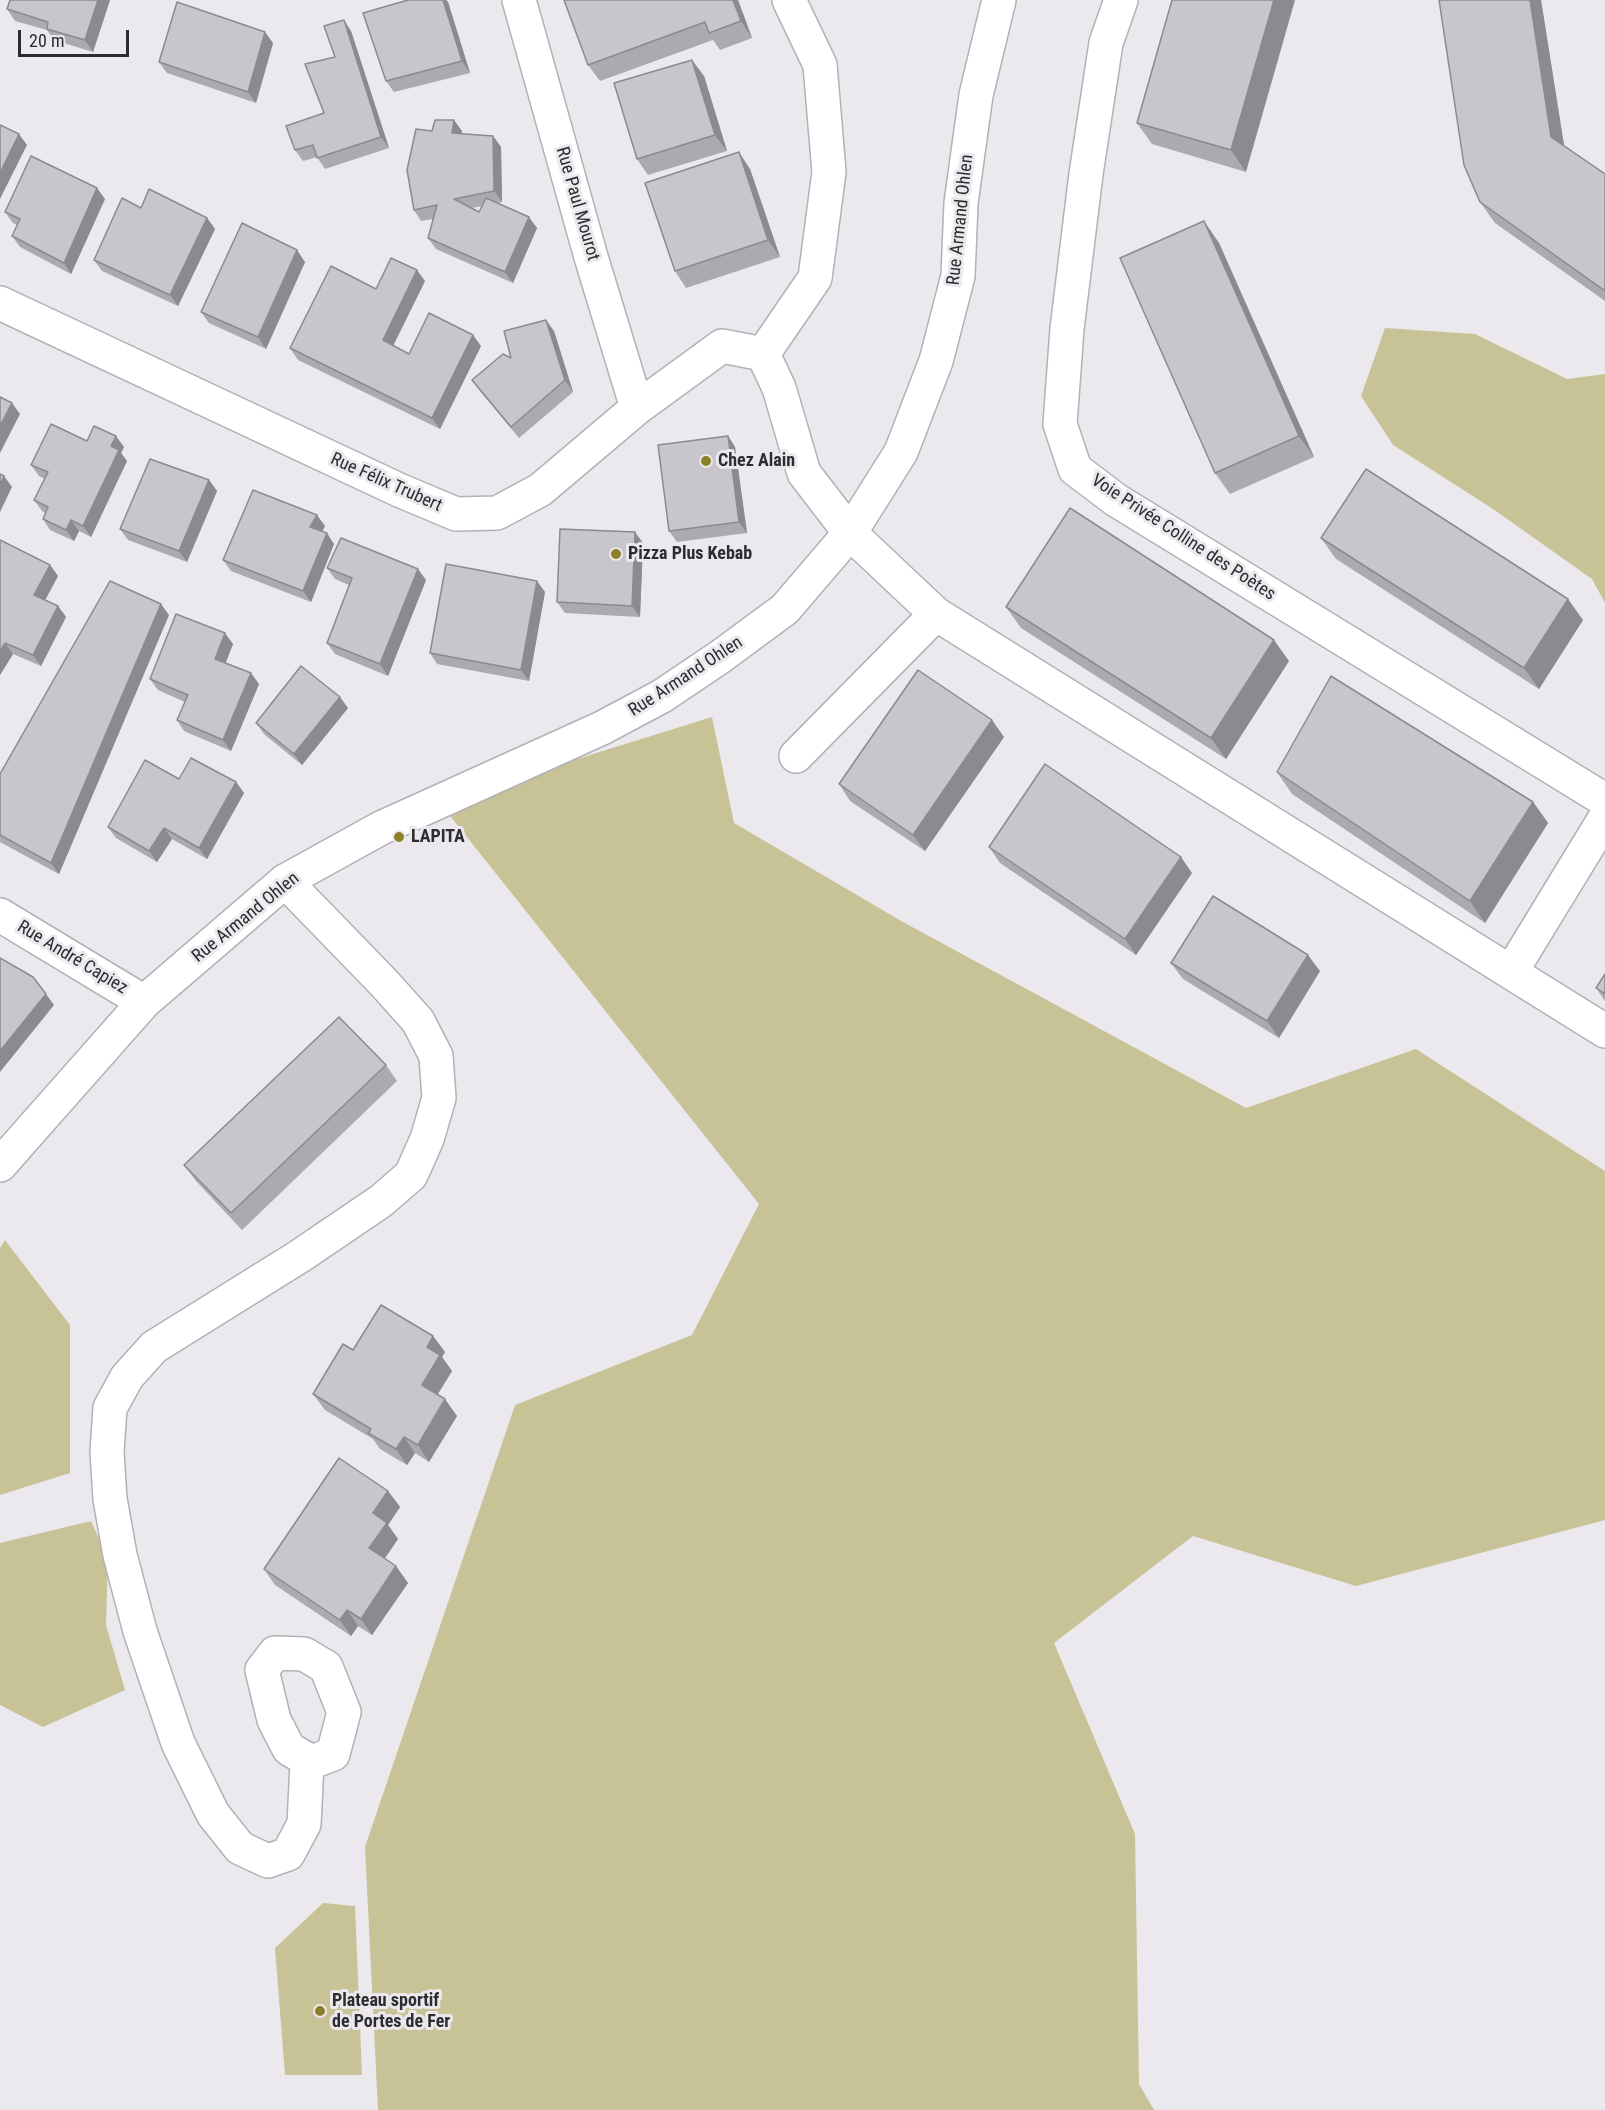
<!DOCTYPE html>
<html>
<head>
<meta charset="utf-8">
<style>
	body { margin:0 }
	#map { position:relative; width:1605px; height:2110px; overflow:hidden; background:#ebe8ee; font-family:"Roboto Condensed",sans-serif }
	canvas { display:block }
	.scale { position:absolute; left:18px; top:30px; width:111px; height:27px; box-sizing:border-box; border:3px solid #2d2c2e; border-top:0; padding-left:8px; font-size:18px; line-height:21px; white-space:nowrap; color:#2d2c2e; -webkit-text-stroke:4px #ebe8ee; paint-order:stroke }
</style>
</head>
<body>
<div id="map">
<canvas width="1605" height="2110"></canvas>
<div class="scale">20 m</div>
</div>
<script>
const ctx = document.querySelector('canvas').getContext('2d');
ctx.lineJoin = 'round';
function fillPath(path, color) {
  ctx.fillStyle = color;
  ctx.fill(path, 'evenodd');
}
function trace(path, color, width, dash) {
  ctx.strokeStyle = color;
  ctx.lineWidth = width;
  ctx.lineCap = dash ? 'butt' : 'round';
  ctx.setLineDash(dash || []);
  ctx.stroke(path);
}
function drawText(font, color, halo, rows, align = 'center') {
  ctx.font = font + ' "Roboto Condensed",sans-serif';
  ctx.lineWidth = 6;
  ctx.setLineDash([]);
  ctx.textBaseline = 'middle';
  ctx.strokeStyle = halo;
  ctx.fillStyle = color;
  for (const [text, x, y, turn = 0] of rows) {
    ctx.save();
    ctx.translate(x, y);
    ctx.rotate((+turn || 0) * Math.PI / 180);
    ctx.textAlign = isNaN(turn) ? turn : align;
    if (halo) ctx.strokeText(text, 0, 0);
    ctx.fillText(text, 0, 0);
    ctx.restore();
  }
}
fillPath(new Path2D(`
	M 1385,328 L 1475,334 L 1567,379 L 1605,374 L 1605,603 L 1592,579 L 1493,509 L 1393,445 L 1361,396 Z
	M 712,717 L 734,823 L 903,922 L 1246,1108 L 1416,1049 L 1605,1171 L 1605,1520 L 1356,1586 L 1193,1536 L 1054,1643 L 1135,1834 L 1139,2084 L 1154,2110 L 378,2110 L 365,1847 L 515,1405 L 692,1335 L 759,1204 L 439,802 Z
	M 5,1240 L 70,1325 L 70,1473 L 0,1495 L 0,1248 Z
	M 91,1521 L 108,1559 L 106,1625 L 125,1690 L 43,1727 L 0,1705 L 0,1543 Z
	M 323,1903 L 355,1906 L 362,2075 L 285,2075 L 275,1948 Z`), '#c8c397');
const minor = new Path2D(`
	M 519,0 L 591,257 L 637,408
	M 1121,0 L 1106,43 L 1086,174 L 1067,329 L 1060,424 L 1075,469 L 1116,500 L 1605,800
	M 0,303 L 399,490 L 456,514 L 497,513 L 540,490 L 637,408 L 722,346 L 763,354 L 779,388 L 804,473 L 850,533 L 936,614 L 1605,1031
	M 763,354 L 815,278 L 829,172 L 820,65 L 789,0
	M 796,756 L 936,614
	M 285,881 L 384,983 L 418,1021 L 436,1056 L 439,1098 L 427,1139 L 411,1175 L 381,1201 L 300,1256 L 154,1347 L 127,1377 L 110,1408 L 107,1452 L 110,1499 L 120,1555 L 140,1631 L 178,1743 L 213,1814 L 240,1848 L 268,1861 L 288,1854 L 304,1824 L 307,1764
	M 0,915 L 144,1002
	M 1511,972 L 1605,818
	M 275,1653 L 304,1654 L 326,1667 L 344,1712 L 333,1754 L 307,1764 L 310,1761 L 289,1749 L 274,1720 L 262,1670 Z`);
const major = new Path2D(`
	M 0,1165 L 144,1002 L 285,881 L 381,828 L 602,728 L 662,696 L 720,657 L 785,609 L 850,533 L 901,452 L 936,361 L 958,276 L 961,203 L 976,95 L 999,0`);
trace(minor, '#b3b0b6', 36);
trace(major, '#b3b0b6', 36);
trace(minor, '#fff', 33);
trace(major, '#fff', 33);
fillPath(new Path2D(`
	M 110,0 L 93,52 L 54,40 L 47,30 L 15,21 L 7,9 Z
	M 408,0 L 446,0 L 448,2 L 470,73 L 394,92 L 386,81 Z
	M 564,0 L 738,0 L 752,38 L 720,50 L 713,40 L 600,81 L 588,65 Z
	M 1172,0 L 1246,172 L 1152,144 L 1137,123 Z
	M 1541,0 L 1564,145 L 1605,174 L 1605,301 L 1495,223 L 1480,202 Z
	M 351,31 L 389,148 L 325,169 L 317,157 L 303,161 L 295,150 L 324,113 L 335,57 Z
	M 273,43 L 256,103 L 167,73 L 159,62 Z
	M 704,76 L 727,151 L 648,175 L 637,159 Z
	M 432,131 L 462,131 L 462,134 L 493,136 L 501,147 L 502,202 L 497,203 L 537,228 L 513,283 L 436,249 L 428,238 L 433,219 L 421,221 L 414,210 ZM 482,206 L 479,212 L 472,208 Z
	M 750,169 L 780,257 L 686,288 L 675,271 Z
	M 105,199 L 71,274 L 20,247 L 12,236 L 17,225 L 13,223 L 5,212 Z
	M 141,208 L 207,218 L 215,229 L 178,306 L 102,271 L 94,260 Z
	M 1219,243 L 1314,457 L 1230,494 L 1215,473 Z
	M 305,262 L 266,349 L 209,323 L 201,312 Z
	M 425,281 L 393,346 L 409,354 L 481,346 L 440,429 L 298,360 L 290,348 L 376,289 Z
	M 554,331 L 573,392 L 519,438 L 480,391 L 472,380 L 511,358 Z
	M 728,436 L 735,447 L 747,533 L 677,542 L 669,531 Z
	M 87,441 L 124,447 L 121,453 L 127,461 L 91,537 L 79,531 L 74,541 L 50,530 L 43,519 L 45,513 L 42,511 L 34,500 L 45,479 L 39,476 L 31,465 Z
	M 209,480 L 217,491 L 187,562 L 128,540 L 120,529 Z
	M 325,526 L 322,532 L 334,544 L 311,602 L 231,571 L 223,560 Z
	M 1321,538 L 1583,620 L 1539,689 L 1336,559 Z
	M 0,540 L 50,565 L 58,576 L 45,600 L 58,606 L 66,617 L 41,666 L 13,654 L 0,675 Z
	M 643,543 L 640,617 L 565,613 L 557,602 Z
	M 327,568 L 426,580 L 388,676 L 335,654 L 327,643 L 349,585 L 335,579 Z
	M 545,592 L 529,681 L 437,664 L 430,653 Z
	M 1006,607 L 1289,661 L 1226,759 L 1021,628 Z
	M 169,615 L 59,874 L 0,842 L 0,774 Z
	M 233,644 L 225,663 L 259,684 L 231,751 L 184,731 L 177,720 L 185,702 L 158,690 L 150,679 Z
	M 348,708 L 302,765 L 264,734 L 256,723 Z
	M 1004,737 L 925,851 L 850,801 L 839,784 Z
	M 1277,772 L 1533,802 L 1548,823 L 1485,923 L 1292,794 Z
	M 179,779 L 236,782 L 244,793 L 207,859 L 172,839 L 157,862 L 116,838 L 108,827 Z
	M 989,847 L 1192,873 L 1136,955 L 1000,863 Z
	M 1171,963 L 1320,971 L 1279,1038 L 1183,979 Z
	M 1605,974 L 1605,1001 L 1596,988 Z
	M 386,1065 L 397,1081 L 242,1230 L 196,1181 L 184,1165 Z
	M 433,1336 L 445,1352 L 442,1357 L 452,1371 L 437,1395 L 457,1416 L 429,1462 L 415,1453 L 407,1465 L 380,1449 L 373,1439 L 325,1410 L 313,1394 L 353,1350 Z
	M 388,1491 L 400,1507 L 388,1525 L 398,1539 L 385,1558 L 408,1583 L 372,1635 L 358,1626 L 351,1636 L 275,1585 L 264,1569 Z`), '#aca9af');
fillPath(new Path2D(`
	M 98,0 L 110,0 L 93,52 L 85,40 Z
	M 443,0 L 446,0 L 448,2 L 470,73 L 462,61 Z
	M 733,0 L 738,0 L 752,38 L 741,21 Z
	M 1274,0 L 1295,0 L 1246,172 L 1231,150 Z
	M 1530,0 L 1541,0 L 1566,158 L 1551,137 Z
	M 344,20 L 351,31 L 389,148 L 381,137 Z
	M 265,32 L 273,43 L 256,103 L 248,92 Z
	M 692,60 L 704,76 L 727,151 L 715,135 Z
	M 454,120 L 462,131 L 459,144 L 452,133 Z
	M 19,134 L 27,145 L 0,199 L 0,173 Z
	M 493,136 L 501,147 L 502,202 L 494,191 Z
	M 739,152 L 750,169 L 780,257 L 768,240 Z
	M 97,188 L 105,199 L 71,274 L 64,263 Z
	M 529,217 L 537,228 L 513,283 L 505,272 Z
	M 207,218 L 215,229 L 178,306 L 170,295 Z
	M 1204,221 L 1219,243 L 1314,457 L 1299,436 Z
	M 297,250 L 305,262 L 266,349 L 258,337 Z
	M 417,270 L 425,281 L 390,352 L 383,340 Z
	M 546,320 L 554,331 L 573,392 L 565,380 Z
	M 473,335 L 481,346 L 440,429 L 432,418 Z
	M 12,403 L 20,414 L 0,453 L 0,426 Z
	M 116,436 L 124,447 L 121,453 L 127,461 L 91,537 L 83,526 L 111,446 Z
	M 728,436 L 735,447 L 747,533 L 739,522 Z
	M 4,476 L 12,487 L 0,512 L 0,485 Z
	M 209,480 L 217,491 L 187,562 L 179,551 Z
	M 317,515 L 325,526 L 318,539 L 310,527 Z
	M 71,520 L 79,531 L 74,541 L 66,530 Z
	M 635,532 L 643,543 L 640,617 L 632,606 Z
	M 327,533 L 334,544 L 311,602 L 303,591 Z
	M 50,565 L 58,576 L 42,606 L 34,595 Z
	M 418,569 L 426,580 L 388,676 L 380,664 Z
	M 537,581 L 545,592 L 529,681 L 521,670 Z
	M 1568,599 L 1583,620 L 1539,689 L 1524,668 Z
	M 161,604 L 169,615 L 59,874 L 51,863 Z
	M 58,606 L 66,617 L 41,666 L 33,655 Z
	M 225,633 L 233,644 L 223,670 L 215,659 Z
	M 1274,640 L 1289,661 L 1226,759 L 1211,738 Z
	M 5,643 L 13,654 L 0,675 L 0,651 Z
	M 251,673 L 259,684 L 231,751 L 223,740 Z
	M 340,697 L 348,708 L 302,765 L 294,754 Z
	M 992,720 L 1004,737 L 925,851 L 913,835 Z
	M 236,782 L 244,793 L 207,859 L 199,848 Z
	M 1533,802 L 1548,823 L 1485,923 L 1470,901 Z
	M 164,828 L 172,839 L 157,862 L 149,851 Z
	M 1181,857 L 1192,873 L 1136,955 L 1125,939 Z
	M 1308,955 L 1320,971 L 1279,1038 L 1267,1021 Z
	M 46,994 L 54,1005 L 0,1072 L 0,1051 Z
	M 433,1336 L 445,1352 L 442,1357 L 452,1371 L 433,1402 L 422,1385 L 427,1347 Z
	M 445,1399 L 457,1416 L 429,1462 L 418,1445 Z
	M 404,1437 L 415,1453 L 407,1465 L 396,1449 Z
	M 388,1491 L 400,1507 L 388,1525 L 398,1539 L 381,1564 L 369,1548 L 373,1513 Z
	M 396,1566 L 408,1583 L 372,1635 L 361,1619 Z
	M 347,1610 L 358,1626 L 351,1636 L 340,1620 Z`), '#8c8a8e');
const building = new Path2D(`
	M 10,0 L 98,0 L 85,40 L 47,29 L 48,22 L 7,9 Z
	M 408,0 L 443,0 L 462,61 L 386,81 L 363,13 Z
	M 564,0 L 733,0 L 741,21 L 709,33 L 705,22 L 588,65 Z
	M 1172,0 L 1274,0 L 1231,150 L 1137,123 Z
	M 1439,0 L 1530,0 L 1551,137 L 1605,174 L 1605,291 L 1480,202 L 1464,165 Z
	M 177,2 L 265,32 L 248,92 L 159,62 Z
	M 344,20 L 381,137 L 317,158 L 313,145 L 295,150 L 286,126 L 324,113 L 305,64 L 335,57 L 324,26 Z
	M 692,60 L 715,135 L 637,159 L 614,83 Z
	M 435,120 L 454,120 L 452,133 L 493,136 L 494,191 L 454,199 L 479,212 L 486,198 L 529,217 L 505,272 L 428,238 L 437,205 L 414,210 L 407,170 L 416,129 L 432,131 Z
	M 0,125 L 19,134 L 0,173 Z
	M 739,152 L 768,240 L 675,271 L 645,183 Z
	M 31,156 L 97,188 L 64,263 L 12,236 L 20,219 L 5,212 Z
	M 149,189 L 207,218 L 170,295 L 94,260 L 122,198 L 141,208 Z
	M 1204,221 L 1299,436 L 1215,473 L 1120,258 Z
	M 242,223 L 297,250 L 258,337 L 201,312 Z
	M 391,258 L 417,270 L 383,340 L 409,354 L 429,313 L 473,335 L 432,418 L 290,348 L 331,266 L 376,289 Z
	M 546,320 L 565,380 L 511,427 L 472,380 L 503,354 L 511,358 L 504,331 Z
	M 0,397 L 12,403 L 0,426 Z
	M 51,424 L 87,441 L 94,426 L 116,436 L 111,446 L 119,450 L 83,526 L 71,520 L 66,530 L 43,519 L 48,507 L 34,500 L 48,472 L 31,465 Z
	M 728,436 L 739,522 L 669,531 L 658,445 Z
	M 150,459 L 209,480 L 179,551 L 120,529 Z
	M 1366,469 L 1568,599 L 1524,668 L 1321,538 Z
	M 0,474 L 4,476 L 0,485 Z
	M 253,490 L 317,515 L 310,527 L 327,533 L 303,591 L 223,560 Z
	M 1070,508 L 1274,640 L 1211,738 L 1006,607 Z
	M 560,529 L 635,532 L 632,606 L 557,602 Z
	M 341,538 L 418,569 L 380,664 L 327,643 L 352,578 L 327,568 Z
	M 0,540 L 50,565 L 34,595 L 58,606 L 33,655 L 5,643 L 0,651 Z
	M 446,564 L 537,581 L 521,670 L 430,653 Z
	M 110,581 L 161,604 L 51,863 L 0,835 L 0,774 Z
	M 176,614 L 225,633 L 215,659 L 251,673 L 223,740 L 177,720 L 188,695 L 150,679 Z
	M 301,666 L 340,697 L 294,754 L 256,723 Z
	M 918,670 L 992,720 L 913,835 L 839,784 Z
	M 1331,676 L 1533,802 L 1470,901 L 1277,772 Z
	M 191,758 L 236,782 L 199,848 L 164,828 L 149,851 L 108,827 L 145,760 L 179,779 Z
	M 1045,764 L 1181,857 L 1125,939 L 989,847 Z
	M 1213,896 L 1308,955 L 1267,1021 L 1171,963 Z
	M 0,958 L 33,977 L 46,994 L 0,1051 Z
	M 1605,974 L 1605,994 L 1596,988 Z
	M 339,1017 L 386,1065 L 231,1213 L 184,1165 Z
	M 381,1305 L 433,1336 L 427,1347 L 440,1355 L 422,1385 L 445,1399 L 418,1445 L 404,1437 L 396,1449 L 368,1433 L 371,1429 L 313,1394 L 343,1344 L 353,1350 Z
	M 339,1458 L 388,1491 L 373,1513 L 387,1523 L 369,1548 L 396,1566 L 361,1619 L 347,1610 L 340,1620 L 264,1569 Z`);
fillPath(building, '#c8c5cb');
trace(building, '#8c8a8e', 1.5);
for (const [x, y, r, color] of [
	[706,461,6,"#8c8129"],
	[616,554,6,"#8c8129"],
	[399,837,6,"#8c8129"],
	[320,2011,6,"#8c8129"]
]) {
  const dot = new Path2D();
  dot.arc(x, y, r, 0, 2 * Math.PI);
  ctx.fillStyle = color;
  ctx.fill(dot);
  trace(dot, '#ebe8ee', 2);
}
drawText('18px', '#2d2c2e', '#ebe8ee', [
	["Rue Paul Mourot",577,204,74],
	["Rue Armand Ohlen",961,220,-84],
	["Rue Félix Trubert",386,483,24],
	["Voie Privée Colline des Poètes",1183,538,33],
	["Rue Armand Ohlen",686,677,-33],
	["Rue Armand Ohlen",246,918,-39],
	["Rue André Capiez",72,958,31]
]);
drawText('bold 18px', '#2d2c2e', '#ebe8ee', [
	["Chez Alain",718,461],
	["Pizza Plus Kebab",628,554],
	["LAPITA",411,837],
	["Plateau sportif",332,2001],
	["de Portes de Fer",332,2022]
], 'left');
</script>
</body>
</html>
